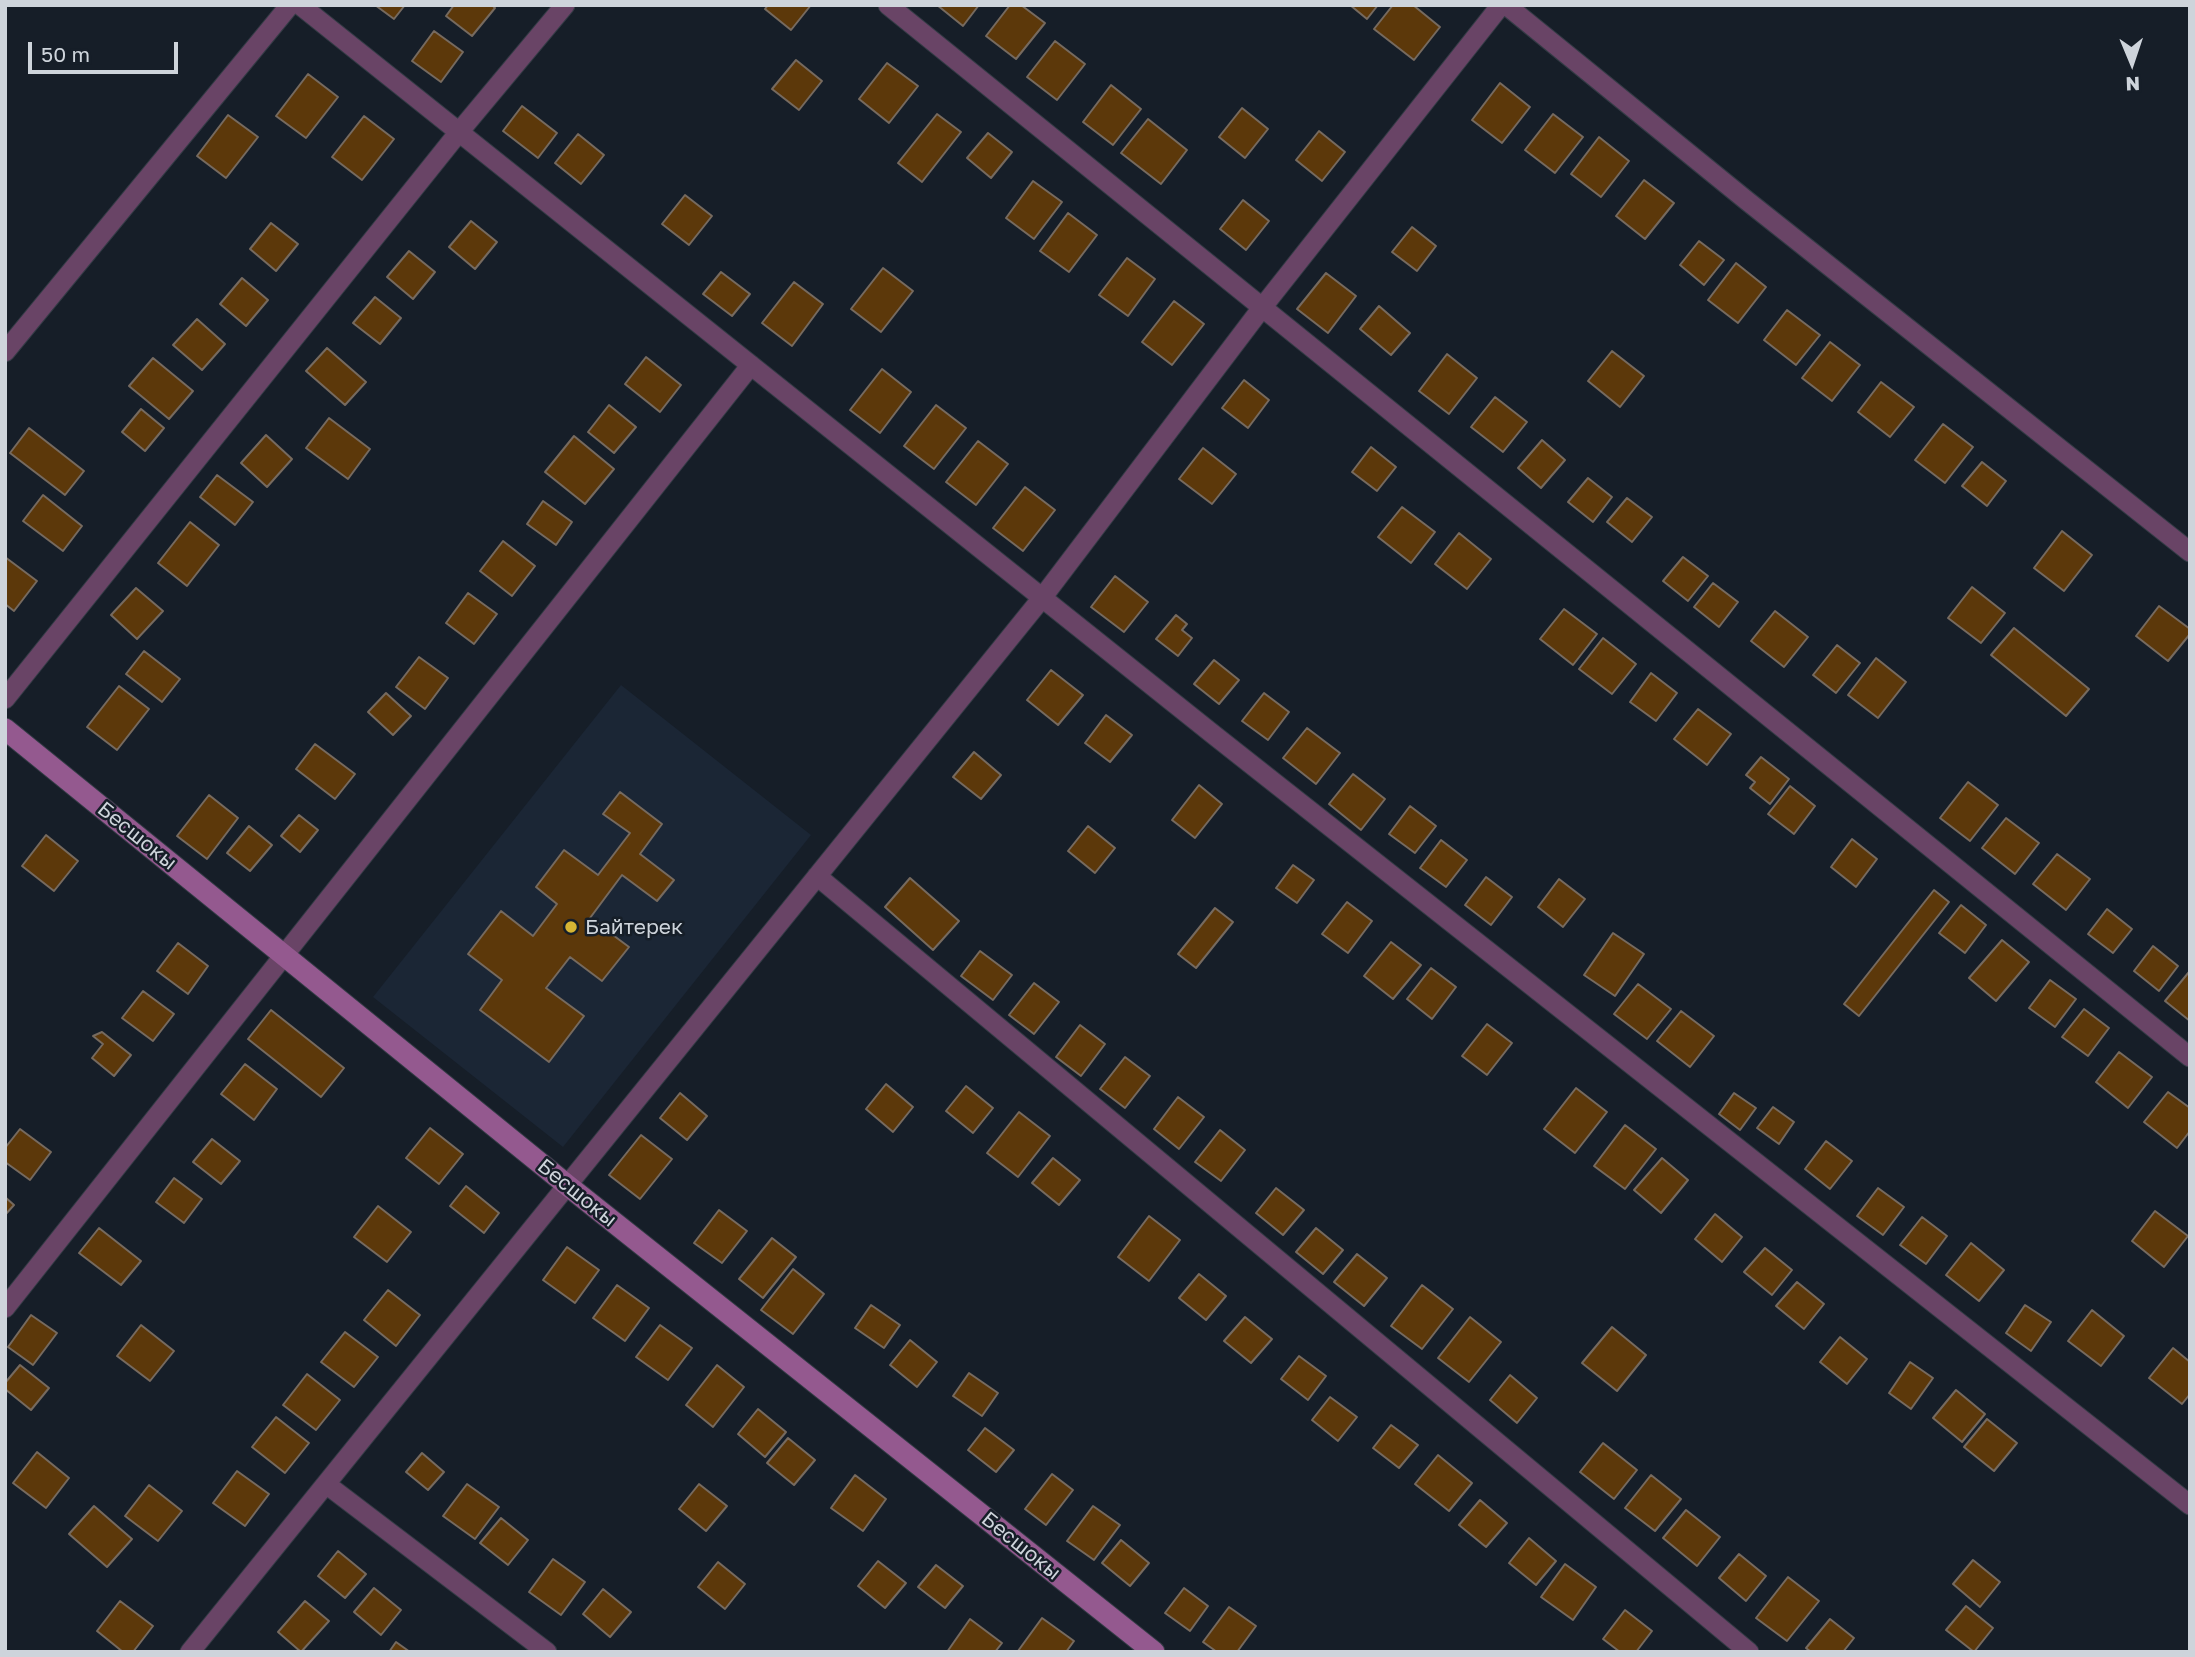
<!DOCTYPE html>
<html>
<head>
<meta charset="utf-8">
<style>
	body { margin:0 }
	#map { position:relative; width:2195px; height:1657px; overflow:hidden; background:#161e28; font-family:"Golos Text",sans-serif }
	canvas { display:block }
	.frame { position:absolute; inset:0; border:7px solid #ced4db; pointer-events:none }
	.north { position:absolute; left:2097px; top:28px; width:70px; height:70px; -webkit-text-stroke:5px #161e28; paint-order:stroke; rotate:178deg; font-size:19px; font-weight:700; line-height:28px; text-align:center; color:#ced4db }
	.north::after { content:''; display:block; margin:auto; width:24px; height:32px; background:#ced4db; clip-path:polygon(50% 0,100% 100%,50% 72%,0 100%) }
	.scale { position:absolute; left:28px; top:42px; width:150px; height:32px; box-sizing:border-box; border:4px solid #ced4db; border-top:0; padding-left:9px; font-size:21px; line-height:24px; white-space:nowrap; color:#ced4db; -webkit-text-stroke:5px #161e28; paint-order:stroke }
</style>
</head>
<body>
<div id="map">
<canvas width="2195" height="1657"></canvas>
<div class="frame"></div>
<div class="north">N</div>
<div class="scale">50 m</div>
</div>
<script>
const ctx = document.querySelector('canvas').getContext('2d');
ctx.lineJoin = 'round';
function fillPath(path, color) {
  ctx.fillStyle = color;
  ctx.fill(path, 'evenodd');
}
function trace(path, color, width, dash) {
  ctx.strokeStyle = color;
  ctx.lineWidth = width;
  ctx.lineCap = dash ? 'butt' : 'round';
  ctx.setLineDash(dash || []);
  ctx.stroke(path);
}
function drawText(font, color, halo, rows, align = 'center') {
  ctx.font = font + ' "Golos Text",sans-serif';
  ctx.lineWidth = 5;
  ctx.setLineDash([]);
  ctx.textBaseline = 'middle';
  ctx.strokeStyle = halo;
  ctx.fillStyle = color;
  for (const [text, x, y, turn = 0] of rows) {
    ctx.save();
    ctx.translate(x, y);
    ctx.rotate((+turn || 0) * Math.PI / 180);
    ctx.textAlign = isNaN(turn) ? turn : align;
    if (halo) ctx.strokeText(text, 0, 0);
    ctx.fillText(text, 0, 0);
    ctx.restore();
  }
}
fillPath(new Path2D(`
	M 621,685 L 811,835 L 563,1147 L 373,997 Z`), '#1b2635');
const building = new Path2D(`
	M 375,5 L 405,5 L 394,19 Z
	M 454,5 L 492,5 L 495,8 L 472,36 L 446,16 Z
	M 768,5 L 811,5 L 791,30 L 765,9 Z
	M 937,5 L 979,5 L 963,26 Z
	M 1010,5 L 1021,5 L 1045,23 L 1016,59 L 986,36 Z
	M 1350,5 L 1378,5 L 1367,19 Z
	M 1393,5 L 1413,5 L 1440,27 L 1414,60 L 1374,29 Z
	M 434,31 L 463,52 L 441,82 L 412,61 Z
	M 1055,41 L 1085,64 L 1057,100 L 1027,77 Z
	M 796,60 L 822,81 L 799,110 L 772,89 Z
	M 887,63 L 918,86 L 889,123 L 859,99 Z
	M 308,74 L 338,97 L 306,138 L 276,116 Z
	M 1500,83 L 1530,107 L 1502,143 L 1472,120 Z
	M 1111,85 L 1141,109 L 1113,145 L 1083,122 Z
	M 522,106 L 557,133 L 538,158 L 503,131 Z
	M 1242,108 L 1268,129 L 1245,158 L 1219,137 Z
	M 937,114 L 961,132 L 922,182 L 898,163 Z
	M 1553,114 L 1583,137 L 1555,173 L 1525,150 Z
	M 228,115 L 258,137 L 226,178 L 197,156 Z
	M 364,116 L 394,139 L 362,180 L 332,157 Z
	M 1148,119 L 1187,150 L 1161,184 L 1121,153 Z
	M 1319,131 L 1345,152 L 1322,181 L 1296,160 Z
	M 988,133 L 1012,152 L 991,178 L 967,158 Z
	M 578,134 L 604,155 L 581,184 L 555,163 Z
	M 1599,137 L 1629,161 L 1601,197 L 1571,174 Z
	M 1644,180 L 1674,203 L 1645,239 L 1616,216 Z
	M 1033,181 L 1062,202 L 1034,239 L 1006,218 Z
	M 685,195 L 712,216 L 689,245 L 662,224 Z
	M 1243,200 L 1269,221 L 1246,250 L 1220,229 Z
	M 1068,213 L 1097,235 L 1069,272 L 1040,251 Z
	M 471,221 L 497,242 L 475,269 L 449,247 Z
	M 271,223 L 298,244 L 276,271 L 250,249 Z
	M 1412,227 L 1436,246 L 1417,271 L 1392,252 Z
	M 1699,241 L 1724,260 L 1704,285 L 1680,265 Z
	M 409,251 L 435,272 L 413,299 L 387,277 Z
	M 1127,258 L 1155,279 L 1128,316 L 1099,295 Z
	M 1736,263 L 1766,287 L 1738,323 L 1708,300 Z
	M 883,268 L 913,291 L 881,332 L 851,309 Z
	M 721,272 L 750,294 L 732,316 L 703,294 Z
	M 1326,273 L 1356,296 L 1328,333 L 1297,309 Z
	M 242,278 L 268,300 L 246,326 L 220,304 Z
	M 794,282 L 823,304 L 792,346 L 762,323 Z
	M 375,297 L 401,318 L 380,344 L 353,323 Z
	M 1174,301 L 1204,324 L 1172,365 L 1142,342 Z
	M 1379,306 L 1410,333 L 1391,355 L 1360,329 Z
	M 1787,310 L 1820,335 L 1796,365 L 1764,340 Z
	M 197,319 L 225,344 L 202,370 L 173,345 Z
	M 1830,342 L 1860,365 L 1832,401 L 1802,378 Z
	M 327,348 L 366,382 L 345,405 L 306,371 Z
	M 1612,351 L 1644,376 L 1620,407 L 1588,381 Z
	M 1447,354 L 1477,378 L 1449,414 L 1419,391 Z
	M 646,357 L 681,385 L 660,412 L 625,384 Z
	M 153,358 L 193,391 L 169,419 L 129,386 Z
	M 882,369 L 911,392 L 880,433 L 850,410 Z
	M 1244,380 L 1269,400 L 1248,428 L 1222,408 Z
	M 1881,382 L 1914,407 L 1890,437 L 1858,412 Z
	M 1495,397 L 1527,422 L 1503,452 L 1471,427 Z
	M 609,405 L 636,427 L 614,453 L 588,432 Z
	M 936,405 L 966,428 L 934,469 L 904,446 Z
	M 141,409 L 164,428 L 145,451 L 122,432 Z
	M 329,418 L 370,449 L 348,479 L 306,448 Z
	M 1943,424 L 1973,447 L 1945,483 L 1915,460 Z
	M 29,428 L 84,471 L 65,495 L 10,453 Z
	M 266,435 L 292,459 L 267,487 L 241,463 Z
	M 574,436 L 614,469 L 585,504 L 545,472 Z
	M 1542,440 L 1565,460 L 1541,488 L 1518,468 Z
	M 978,441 L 1008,464 L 976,505 L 946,482 Z
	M 1371,447 L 1396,467 L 1377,491 L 1352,472 Z
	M 1203,448 L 1236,474 L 1212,504 L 1179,479 Z
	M 1982,462 L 2006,481 L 1987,506 L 1962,486 Z
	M 217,475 L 253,502 L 235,525 L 200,497 Z
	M 1588,478 L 1612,497 L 1593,522 L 1568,502 Z
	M 1025,487 L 1055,510 L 1023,551 L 993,528 Z
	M 43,495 L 82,526 L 63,551 L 23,521 Z
	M 1627,498 L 1652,517 L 1632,542 L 1607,522 Z
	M 543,501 L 572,522 L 556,545 L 527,524 Z
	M 1402,507 L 1435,532 L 1411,563 L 1378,537 Z
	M 190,522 L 219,545 L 187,586 L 158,563 Z
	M 2062,531 L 2092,555 L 2064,591 L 2034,568 Z
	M 1459,533 L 1491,559 L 1467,589 L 1435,564 Z
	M 503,541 L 535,566 L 512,596 L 480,571 Z
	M 5,557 L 37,581 L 14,611 L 5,604 Z
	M 1683,557 L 1708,576 L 1688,601 L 1663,581 Z
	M 1115,576 L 1148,602 L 1124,632 L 1091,607 Z
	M 1713,583 L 1738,602 L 1719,627 L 1694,607 Z
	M 1972,587 L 2005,613 L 1981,643 L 1948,618 Z
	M 136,588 L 163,611 L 137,639 L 111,615 Z
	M 468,593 L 497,614 L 474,644 L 446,623 Z
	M 2159,606 L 2190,629 L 2190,634 L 2168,661 L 2136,636 Z
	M 1564,609 L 1597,634 L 1573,665 L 1540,639 Z
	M 1775,611 L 1808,637 L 1784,667 L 1751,641 Z
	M 1176,615 L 1187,624 L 1182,630 L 1192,638 L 1178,656 L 1156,639 Z
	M 2014,628 L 2089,689 L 2066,716 L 1991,655 Z
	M 1603,638 L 1636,664 L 1612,694 L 1579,669 Z
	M 1837,645 L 1860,663 L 1836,693 L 1813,675 Z
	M 144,651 L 180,679 L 162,702 L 126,674 Z
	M 419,657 L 448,678 L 425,709 L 396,687 Z
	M 1876,658 L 1906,682 L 1878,718 L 1848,695 Z
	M 1214,660 L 1239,680 L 1219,704 L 1194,684 Z
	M 1051,670 L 1083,695 L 1058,725 L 1027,700 Z
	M 1651,673 L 1677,693 L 1656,721 L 1630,702 Z
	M 119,686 L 149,709 L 117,750 L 87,727 Z
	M 386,693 L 411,716 L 393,735 L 368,712 Z
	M 1264,693 L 1289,712 L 1268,740 L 1242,721 Z
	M 1698,709 L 1731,734 L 1707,765 L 1674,739 Z
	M 1106,715 L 1132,735 L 1110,762 L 1085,743 Z
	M 1307,728 L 1340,753 L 1316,784 L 1283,758 Z
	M 315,744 L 355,774 L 335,799 L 296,769 Z
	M 974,752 L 1001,775 L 981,799 L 953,777 Z
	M 1761,757 L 1789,779 L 1770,804 L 1750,788 L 1755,782 L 1746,775 Z
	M 1353,774 L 1385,799 L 1361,830 L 1329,804 Z
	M 1968,782 L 1998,805 L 1970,841 L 1940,818 Z
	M 1199,785 L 1222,804 L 1195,838 L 1172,820 Z
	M 1790,786 L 1815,806 L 1794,834 L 1768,814 Z
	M 620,792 L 662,824 L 640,854 L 674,880 L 657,901 L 622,875 L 590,918 L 629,947 L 602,981 L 570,957 L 546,988 L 584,1016 L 549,1062 L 480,1010 L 502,980 L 468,954 L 501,911 L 533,936 L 557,904 L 536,887 L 564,850 L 598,875 L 630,833 L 603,814 Z
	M 209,795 L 238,818 L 207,859 L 177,836 Z
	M 1410,806 L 1436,826 L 1415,853 L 1389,834 Z
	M 299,815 L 318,830 L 300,852 L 281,836 Z
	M 2006,818 L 2039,843 L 2015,874 L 1982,848 Z
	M 249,826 L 272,845 L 250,871 L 227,853 Z
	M 1088,826 L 1115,848 L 1095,873 L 1068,851 Z
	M 46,835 L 78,861 L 54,891 L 22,866 Z
	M 1852,839 L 1877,859 L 1856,887 L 1831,867 Z
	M 1441,840 L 1467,860 L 1446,887 L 1420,868 Z
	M 2057,854 L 2090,879 L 2066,910 L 2033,884 Z
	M 1293,865 L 1314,880 L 1297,903 L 1276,888 Z
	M 1486,877 L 1512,897 L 1491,925 L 1465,905 Z
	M 910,878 L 959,921 L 933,950 L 885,907 Z
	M 1559,879 L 1585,899 L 1563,927 L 1538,907 Z
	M 1934,890 L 1949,902 L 1859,1016 L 1844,1004 Z
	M 1347,902 L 1372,921 L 1348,953 L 1322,934 Z
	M 1961,905 L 1986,925 L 1965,953 L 1939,933 Z
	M 1215,908 L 1233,922 L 1196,968 L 1178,954 Z
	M 2107,909 L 2132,929 L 2113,953 L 2088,934 Z
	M 1613,933 L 1644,954 L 1615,996 L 1584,975 Z
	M 2002,940 L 2029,962 L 1996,1001 L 1969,978 Z
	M 1391,942 L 1421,965 L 1393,999 L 1364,976 Z
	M 178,943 L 208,966 L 188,994 L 157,971 Z
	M 2153,946 L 2178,966 L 2159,991 L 2134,971 Z
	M 980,951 L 1012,975 L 993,1000 L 961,976 Z
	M 1431,968 L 1456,987 L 1432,1019 L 1407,999 Z
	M 2189,972 L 2190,972 L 2190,1021 L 2165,1001 Z
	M 2050,980 L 2076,999 L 2055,1027 L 2029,1008 Z
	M 1034,983 L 1059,1002 L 1034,1034 L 1009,1015 Z
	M 1638,984 L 1671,1009 L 1647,1039 L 1614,1014 Z
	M 143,991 L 174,1014 L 153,1041 L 122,1018 Z
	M 2084,1009 L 2109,1028 L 2088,1056 L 2062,1037 Z
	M 271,1010 L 344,1068 L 321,1097 L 248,1039 Z
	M 1681,1011 L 1714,1036 L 1690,1067 L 1657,1041 Z
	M 1487,1024 L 1512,1043 L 1487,1075 L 1462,1056 Z
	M 1080,1025 L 1105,1044 L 1081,1076 L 1056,1057 Z
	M 102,1032 L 131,1055 L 114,1076 L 92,1058 L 103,1044 L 93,1036 Z
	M 2119,1052 L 2152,1077 L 2128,1108 L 2096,1082 Z
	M 1125,1057 L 1150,1076 L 1125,1108 L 1100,1089 Z
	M 245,1064 L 277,1089 L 254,1120 L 221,1094 Z
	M 886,1084 L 913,1107 L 893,1132 L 866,1109 Z
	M 966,1086 L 993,1108 L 973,1133 L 946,1111 Z
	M 1576,1088 L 1607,1112 L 1575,1153 L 1544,1129 Z
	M 2168,1092 L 2190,1108 L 2190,1131 L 2177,1148 L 2144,1122 Z
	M 680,1093 L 707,1116 L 687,1140 L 660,1118 Z
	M 1734,1093 L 1756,1108 L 1740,1130 L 1719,1114 Z
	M 1178,1097 L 1204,1117 L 1179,1149 L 1154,1129 Z
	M 1773,1107 L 1794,1122 L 1779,1144 L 1757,1128 Z
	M 1019,1112 L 1050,1136 L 1018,1177 L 987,1153 Z
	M 1625,1125 L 1656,1149 L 1625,1189 L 1594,1166 Z
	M 430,1128 L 463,1154 L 439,1184 L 406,1158 Z
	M 20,1129 L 51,1152 L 30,1180 L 5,1162 L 5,1148 Z
	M 1220,1130 L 1245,1150 L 1221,1181 L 1195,1162 Z
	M 641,1135 L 672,1159 L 640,1199 L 609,1175 Z
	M 212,1139 L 240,1161 L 221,1184 L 193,1162 Z
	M 1826,1141 L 1852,1161 L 1830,1189 L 1805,1169 Z
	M 1053,1158 L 1080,1180 L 1059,1205 L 1032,1183 Z
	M 1662,1158 L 1688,1180 L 1661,1213 L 1634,1190 Z
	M 174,1178 L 202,1199 L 184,1223 L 156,1202 Z
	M 466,1186 L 499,1213 L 484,1233 L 450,1206 Z
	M 1276,1188 L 1304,1210 L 1283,1235 L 1256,1213 Z
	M 1878,1188 L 1904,1207 L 1883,1235 L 1857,1216 Z
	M 5,1197 L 14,1205 L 5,1215 Z
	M 378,1206 L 411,1232 L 387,1262 L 354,1237 Z
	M 719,1210 L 747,1231 L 722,1263 L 694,1243 Z
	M 2155,1211 L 2188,1236 L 2164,1267 L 2132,1241 Z
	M 1715,1214 L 1742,1237 L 1722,1262 L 1695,1239 Z
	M 1149,1216 L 1180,1240 L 1149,1281 L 1118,1257 Z
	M 1922,1217 L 1947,1236 L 1926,1264 L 1900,1245 Z
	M 99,1228 L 141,1261 L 121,1285 L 79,1253 Z
	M 1316,1228 L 1343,1250 L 1323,1274 L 1296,1252 Z
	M 772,1238 L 796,1257 L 763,1298 L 739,1279 Z
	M 1971,1243 L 2004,1270 L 1979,1301 L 1946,1275 Z
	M 567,1247 L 599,1270 L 575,1303 L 543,1280 Z
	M 1765,1248 L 1792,1270 L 1772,1295 L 1744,1272 Z
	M 1357,1254 L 1387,1278 L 1364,1306 L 1334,1282 Z
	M 793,1269 L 824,1294 L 793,1334 L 761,1310 Z
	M 1199,1274 L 1226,1296 L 1206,1320 L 1179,1298 Z
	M 1797,1282 L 1824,1304 L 1804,1329 L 1776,1306 Z
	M 617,1285 L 649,1308 L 625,1341 L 593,1318 Z
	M 1422,1285 L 1453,1309 L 1422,1349 L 1391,1326 Z
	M 388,1290 L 420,1315 L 396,1346 L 364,1320 Z
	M 871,1305 L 900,1325 L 884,1348 L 855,1328 Z
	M 2025,1305 L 2051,1322 L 2031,1351 L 2006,1333 Z
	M 2092,1310 L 2124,1336 L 2101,1366 L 2068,1341 Z
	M 31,1315 L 57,1333 L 33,1365 L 8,1347 Z
	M 1245,1317 L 1272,1339 L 1251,1363 L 1224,1341 Z
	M 1470,1317 L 1501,1342 L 1469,1382 L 1438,1358 Z
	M 141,1325 L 174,1351 L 150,1381 L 117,1356 Z
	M 660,1325 L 692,1348 L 668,1380 L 636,1357 Z
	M 1612,1327 L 1646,1355 L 1617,1391 L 1582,1363 Z
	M 345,1332 L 378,1357 L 354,1387 L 321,1362 Z
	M 1840,1337 L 1867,1359 L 1847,1384 L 1820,1362 Z
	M 910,1340 L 937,1362 L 917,1387 L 890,1365 Z
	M 2173,1348 L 2190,1362 L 2190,1394 L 2182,1404 L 2149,1378 Z
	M 1299,1356 L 1326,1376 L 1308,1400 L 1281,1379 Z
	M 1910,1362 L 1933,1378 L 1911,1409 L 1889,1393 Z
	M 20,1365 L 49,1388 L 31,1410 L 5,1389 L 5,1383 Z
	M 717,1365 L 744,1387 L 713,1427 L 686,1405 Z
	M 969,1373 L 998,1393 L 982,1416 L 953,1396 Z
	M 307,1374 L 340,1400 L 316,1430 L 283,1405 Z
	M 1510,1375 L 1537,1398 L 1517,1423 L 1490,1400 Z
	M 1956,1390 L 1985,1414 L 1962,1442 L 1933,1418 Z
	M 1330,1397 L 1357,1417 L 1338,1441 L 1312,1420 Z
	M 758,1409 L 786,1432 L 765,1457 L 738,1434 Z
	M 276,1417 L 309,1443 L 285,1473 L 252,1447 Z
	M 1987,1419 L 2017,1443 L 1994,1471 L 1964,1447 Z
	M 1391,1425 L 1418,1445 L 1399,1468 L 1373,1448 Z
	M 985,1428 L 1014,1450 L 996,1472 L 968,1450 Z
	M 788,1438 L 815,1460 L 794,1485 L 767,1463 Z
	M 1603,1443 L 1637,1470 L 1614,1499 L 1580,1472 Z
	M 37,1452 L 69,1478 L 46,1508 L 13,1483 Z
	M 422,1453 L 444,1472 L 428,1490 L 406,1472 Z
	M 1438,1455 L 1472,1483 L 1449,1511 L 1415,1484 Z
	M 237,1471 L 269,1494 L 245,1526 L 213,1503 Z
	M 1052,1474 L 1073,1490 L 1046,1525 L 1025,1509 Z
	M 855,1475 L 886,1499 L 863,1531 L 831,1508 Z
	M 1651,1475 L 1681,1499 L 1655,1531 L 1625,1508 Z
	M 467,1484 L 499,1507 L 475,1539 L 443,1516 Z
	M 699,1484 L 727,1506 L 706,1531 L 679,1509 Z
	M 149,1485 L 182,1511 L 158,1541 L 125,1516 Z
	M 1480,1500 L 1507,1523 L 1486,1547 L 1459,1525 Z
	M 94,1506 L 132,1539 L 107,1567 L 69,1534 Z
	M 1093,1506 L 1120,1525 L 1094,1560 L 1067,1541 Z
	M 1686,1510 L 1720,1537 L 1697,1566 L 1663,1538 Z
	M 501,1518 L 528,1540 L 508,1565 L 480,1543 Z
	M 1529,1538 L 1556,1561 L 1536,1585 L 1509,1563 Z
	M 1121,1540 L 1149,1563 L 1130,1586 L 1102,1563 Z
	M 338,1551 L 366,1574 L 345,1598 L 318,1576 Z
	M 1739,1554 L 1766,1576 L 1746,1601 L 1719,1578 Z
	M 553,1559 L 585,1582 L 561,1615 L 529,1592 Z
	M 1973,1560 L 2000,1582 L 1980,1607 L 1953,1584 Z
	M 878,1561 L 906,1583 L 885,1608 L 858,1586 Z
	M 718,1562 L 745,1584 L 725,1609 L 698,1587 Z
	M 1565,1564 L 1596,1587 L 1573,1620 L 1541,1597 Z
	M 936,1565 L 963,1586 L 945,1608 L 918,1587 Z
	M 1788,1577 L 1819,1601 L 1787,1641 L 1756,1618 Z
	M 374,1588 L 401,1610 L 381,1635 L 354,1612 Z
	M 1184,1588 L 1208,1606 L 1190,1631 L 1165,1613 Z
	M 603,1589 L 631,1612 L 610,1637 L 583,1614 Z
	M 120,1601 L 153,1626 L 133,1652 L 123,1652 L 97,1631 Z
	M 305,1601 L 329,1621 L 301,1652 L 278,1632 Z
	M 1966,1606 L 1993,1628 L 1974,1652 L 1946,1630 Z
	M 1229,1607 L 1256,1626 L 1237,1652 L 1217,1652 L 1203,1642 Z
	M 1625,1610 L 1652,1631 L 1636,1652 L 1620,1652 L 1603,1639 Z
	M 1042,1618 L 1074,1641 L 1066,1652 L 1018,1651 Z
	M 970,1619 L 1002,1643 L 995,1652 L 947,1652 Z
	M 1830,1619 L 1854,1638 L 1843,1652 L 1811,1652 L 1806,1648 Z
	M 396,1642 L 410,1652 L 389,1652 Z`);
fillPath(building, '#5c380a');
trace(building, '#766a5f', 2);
const street = new Path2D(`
	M 300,5 L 1214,735 L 2190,1505
	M 888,5 L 2190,1057
	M 1506,5 L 1746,200 L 2190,552
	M 5,352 L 290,5
	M 5,699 L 459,132 L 565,5
	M 817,876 L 1749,1652
	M 5,1308 L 751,365
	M 326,1484 L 547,1652
	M 190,1652 L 1042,598 L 1261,309 L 1501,5`);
const secondary = new Path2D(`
	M 5,729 L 567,1185 L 1154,1652`);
trace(street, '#333b45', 21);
trace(secondary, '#333b45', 23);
trace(street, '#694466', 19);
trace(secondary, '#94598f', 21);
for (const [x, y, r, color] of [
	[571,927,7,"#d6b534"]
]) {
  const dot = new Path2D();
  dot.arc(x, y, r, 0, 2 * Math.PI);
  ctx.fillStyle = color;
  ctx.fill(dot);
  trace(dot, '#161e28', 2.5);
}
drawText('21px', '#ced4db', '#161e28', [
	["Бесшокы",137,836,39],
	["Бесшокы",577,1193,39],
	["Бесшокы",1021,1546,39]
]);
drawText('21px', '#ced4db', '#161e28', [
	["Байтерек",585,927]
], 'left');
</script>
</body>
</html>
